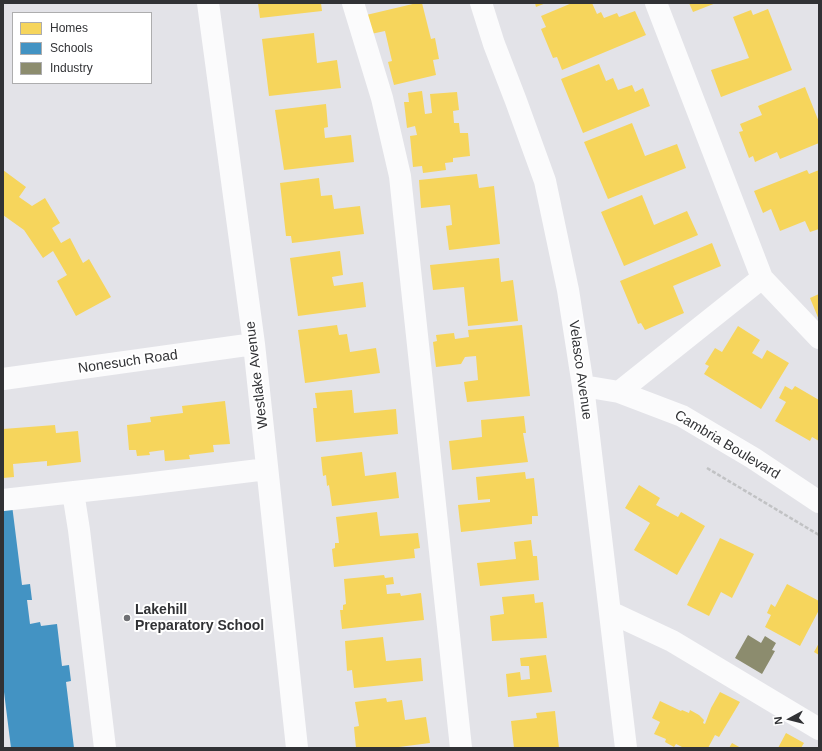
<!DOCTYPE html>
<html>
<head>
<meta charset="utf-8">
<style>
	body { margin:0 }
	#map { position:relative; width:822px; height:751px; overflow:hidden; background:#e3e3e8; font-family:Helvetica,sans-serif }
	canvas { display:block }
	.frame { position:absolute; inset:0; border:4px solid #313235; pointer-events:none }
	.legend { position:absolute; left:12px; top:12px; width:140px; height:72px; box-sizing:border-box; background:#fff; border:1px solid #adadae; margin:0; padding:5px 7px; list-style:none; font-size:12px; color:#313235 }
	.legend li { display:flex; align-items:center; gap:8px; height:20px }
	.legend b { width:20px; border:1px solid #adadae }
	.north { position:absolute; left:770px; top:699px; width:40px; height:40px; -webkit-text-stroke:3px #fff; paint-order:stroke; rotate:263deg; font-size:11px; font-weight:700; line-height:16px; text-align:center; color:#313235 }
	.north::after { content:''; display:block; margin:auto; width:14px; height:18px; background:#313235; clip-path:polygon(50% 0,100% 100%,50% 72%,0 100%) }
</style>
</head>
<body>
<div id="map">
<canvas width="822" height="751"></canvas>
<div class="frame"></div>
<ul class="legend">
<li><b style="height:11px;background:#f6d55c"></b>Homes</li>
<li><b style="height:11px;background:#4393c3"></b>Schools</li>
<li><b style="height:11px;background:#8c8c6e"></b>Industry</li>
</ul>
<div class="north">N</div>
</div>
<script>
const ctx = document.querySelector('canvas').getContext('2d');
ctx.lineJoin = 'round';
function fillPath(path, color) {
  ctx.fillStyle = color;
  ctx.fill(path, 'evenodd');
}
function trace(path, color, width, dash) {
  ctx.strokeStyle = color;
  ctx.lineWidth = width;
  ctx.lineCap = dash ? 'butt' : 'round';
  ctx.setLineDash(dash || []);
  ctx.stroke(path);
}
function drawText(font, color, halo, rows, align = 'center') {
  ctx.font = font + ' Helvetica,sans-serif';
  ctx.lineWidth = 4;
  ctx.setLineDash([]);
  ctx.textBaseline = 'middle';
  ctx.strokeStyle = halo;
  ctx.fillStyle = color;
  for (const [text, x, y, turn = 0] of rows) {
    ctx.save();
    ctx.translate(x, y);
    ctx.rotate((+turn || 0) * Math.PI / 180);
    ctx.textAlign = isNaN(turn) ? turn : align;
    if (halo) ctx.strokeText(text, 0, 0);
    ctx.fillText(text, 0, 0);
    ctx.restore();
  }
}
fillPath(new Path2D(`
	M 258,3 L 321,3 L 322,11 L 260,18 Z
	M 417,3 L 422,3 L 431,39 L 435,38 L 439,59 L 433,60 L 436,75 L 394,85 L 388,62 L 392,61 L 385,31 L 366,35 L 362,16 Z
	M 535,3 L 546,3 L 536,7 Z
	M 572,3 L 592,3 L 597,14 L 601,12 L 604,18 L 617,13 L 619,17 L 635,11 L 646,35 L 562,70 L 557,57 L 553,58 L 541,29 L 546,27 L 541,16 Z
	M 689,3 L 716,3 L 693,12 Z
	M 768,9 L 792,70 L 721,97 L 711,70 L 749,58 L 733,17 L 751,10 L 753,15 Z
	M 314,33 L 317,63 L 337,60 L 341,88 L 269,96 L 262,39 Z
	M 599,64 L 606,81 L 613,78 L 618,90 L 632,85 L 635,92 L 643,88 L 650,106 L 583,133 L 561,79 Z
	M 805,87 L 819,122 L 819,143 L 780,159 L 777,152 L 755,162 L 753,156 L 749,158 L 739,132 L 743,131 L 740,124 L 762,115 L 758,106 Z
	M 422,91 L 425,114 L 432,113 L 430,94 L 457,92 L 459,110 L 453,111 L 454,123 L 459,123 L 460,133 L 468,133 L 470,156 L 453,158 L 453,162 L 445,163 L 446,170 L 423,173 L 422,166 L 413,167 L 410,136 L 417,135 L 415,126 L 407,128 L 404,102 L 409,102 L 408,93 Z
	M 326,104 L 328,127 L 324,128 L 325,138 L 351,135 L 354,162 L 284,170 L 275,110 Z
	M 632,123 L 645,156 L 677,144 L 686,168 L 608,199 L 584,142 Z
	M 3,170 L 26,187 L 19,197 L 32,206 L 45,198 L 60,223 L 52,228 L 61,243 L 70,238 L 83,263 L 89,259 L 111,297 L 76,316 L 57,281 L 67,275 L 53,251 L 43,258 L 24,230 L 3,215 Z
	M 807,170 L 809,174 L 819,170 L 819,229 L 810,232 L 805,221 L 780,231 L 771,209 L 763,213 L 754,191 Z
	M 477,174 L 479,188 L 494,186 L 500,244 L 449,250 L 446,226 L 452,225 L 450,205 L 421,208 L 419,180 Z
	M 319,178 L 321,196 L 332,195 L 334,209 L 360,206 L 364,234 L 292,243 L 291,236 L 286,236 L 280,183 Z
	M 642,195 L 654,225 L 687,211 L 698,235 L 624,266 L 601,212 Z
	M 712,243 L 721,266 L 673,286 L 684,313 L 645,330 L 641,323 L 638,324 L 620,281 Z
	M 340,251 L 343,275 L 332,277 L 334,286 L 363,282 L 366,307 L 298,316 L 290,258 Z
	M 499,258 L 501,282 L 513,280 L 518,321 L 468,326 L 464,287 L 433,290 L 430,265 Z
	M 819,294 L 819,320 L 810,298 Z
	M 337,325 L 339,335 L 347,334 L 350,352 L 376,348 L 380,373 L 305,383 L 298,330 Z
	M 522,325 L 530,396 L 467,402 L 464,382 L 478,380 L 476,356 L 465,357 L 461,364 L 436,367 L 433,342 L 437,341 L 436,335 L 454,333 L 455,339 L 469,337 L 468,330 Z
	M 738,326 L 760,340 L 752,353 L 762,359 L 767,350 L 789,363 L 761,409 L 704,374 L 709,366 L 705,364 L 715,348 L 722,352 Z
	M 785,386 L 792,390 L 795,386 L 819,400 L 819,441 L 812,437 L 810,441 L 775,421 L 786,402 L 779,398 Z
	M 352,390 L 354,413 L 396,409 L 398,434 L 316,442 L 313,408 L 317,408 L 315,393 Z
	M 225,401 L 230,444 L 213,445 L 214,452 L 189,455 L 190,459 L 165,461 L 164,450 L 149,452 L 150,455 L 137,456 L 136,450 L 129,450 L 127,425 L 151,422 L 150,417 L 183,413 L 182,406 Z
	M 524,416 L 526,433 L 523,433 L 528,462 L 452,470 L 449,441 L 482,437 L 481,420 Z
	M 55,425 L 56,433 L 78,431 L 81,462 L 47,466 L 47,461 L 13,464 L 14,477 L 3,478 L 3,429 Z
	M 362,452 L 365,476 L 396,472 L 399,498 L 332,506 L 329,485 L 327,486 L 326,475 L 323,476 L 321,457 Z
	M 525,472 L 526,479 L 534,478 L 538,516 L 532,516 L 532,524 L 461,532 L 458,505 L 490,502 L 490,499 L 478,500 L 476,477 Z
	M 639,485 L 660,498 L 656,505 L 678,517 L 681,512 L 705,526 L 677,575 L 634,550 L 650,523 L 625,508 Z
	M 377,512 L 380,536 L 418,533 L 420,548 L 414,549 L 415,558 L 334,567 L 332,549 L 335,548 L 335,543 L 339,543 L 336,517 Z
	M 720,538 L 754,554 L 732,598 L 721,592 L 709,616 L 687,605 Z
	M 531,540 L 533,556 L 537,556 L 539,580 L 480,586 L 477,563 L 516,559 L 514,542 Z
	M 384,575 L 385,578 L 393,577 L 394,584 L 386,585 L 387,594 L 400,593 L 401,596 L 421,593 L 424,620 L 342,629 L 340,610 L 343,610 L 343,605 L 346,604 L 344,579 Z
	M 787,584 L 819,601 L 819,610 L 800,646 L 765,627 L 771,615 L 767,613 L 771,604 L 775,607 Z
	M 534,594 L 535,603 L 543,602 L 547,638 L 492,641 L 490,616 L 504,614 L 502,597 Z
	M 383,637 L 386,661 L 421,658 L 423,681 L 354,688 L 352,670 L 347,671 L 345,641 Z
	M 819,643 L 819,655 L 814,652 Z
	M 546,655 L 552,692 L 508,697 L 506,674 L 520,672 L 521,680 L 530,679 L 529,666 L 521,666 L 520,658 Z
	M 720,692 L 740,702 L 719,737 L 715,735 L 708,748 L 684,748 L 676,744 L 674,747 L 665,742 L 666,739 L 654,734 L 660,722 L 652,718 L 660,701 L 681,711 L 682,710 L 689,713 L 690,710 L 699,715 L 704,720 L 703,723 L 705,724 L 711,708 Z
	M 386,698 L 387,702 L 402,700 L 405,720 L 426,717 L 430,743 L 391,748 L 356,748 L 354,727 L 359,726 L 355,702 Z
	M 555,711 L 559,748 L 514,748 L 511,721 L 537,718 L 536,713 Z
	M 786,733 L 804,743 L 801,748 L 778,748 Z
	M 732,743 L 741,748 L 729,748 Z`), '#f6d55c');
fillPath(new Path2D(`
	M 12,505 L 22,585 L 30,584 L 32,600 L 27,600 L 30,624 L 40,622 L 41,626 L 57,624 L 62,666 L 69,665 L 71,681 L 66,682 L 74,748 L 11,748 L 3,684 L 3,506 Z`), '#4393c3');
fillPath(new Path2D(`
	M 748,635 L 761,643 L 765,636 L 776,643 L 772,650 L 775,651 L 762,674 L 735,658 Z`), '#8c8c6e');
trace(new Path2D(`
	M 707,468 L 819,535`), '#c1c2c4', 2.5, [4, 2]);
trace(new Path2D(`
	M 208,3 L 254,344 L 297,748
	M 353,3 L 382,98 L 400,176 L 461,748
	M 481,3 L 494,44 L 516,101 L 545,181 L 568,290 L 583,386 L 626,748
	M 656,3 L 762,278 L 819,338
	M 3,379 L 254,344
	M 583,386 L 619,392 L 682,416 L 753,458 L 819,502
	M 619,392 L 762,278
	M 73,492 L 79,530 L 105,748
	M 3,500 L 137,485 L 267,469
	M 610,612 L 672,641 L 819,729`), '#fbfbfc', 22);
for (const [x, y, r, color] of [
	[127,618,4,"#6f7074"]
]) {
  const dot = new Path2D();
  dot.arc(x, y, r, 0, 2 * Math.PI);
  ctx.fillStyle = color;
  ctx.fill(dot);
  trace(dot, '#fff', 1.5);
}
drawText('14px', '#313235', '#fff', [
	["Nonesuch Road",128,362,-8],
	["Velasco Avenue",580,370,82],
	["Westlake Avenue",257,375,-97],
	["Cambria Boulevard",727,445,31]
]);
drawText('bold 14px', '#313235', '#fff', [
	["Lakehill",135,610],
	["Preparatory School",135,626]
], 'left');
</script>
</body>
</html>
